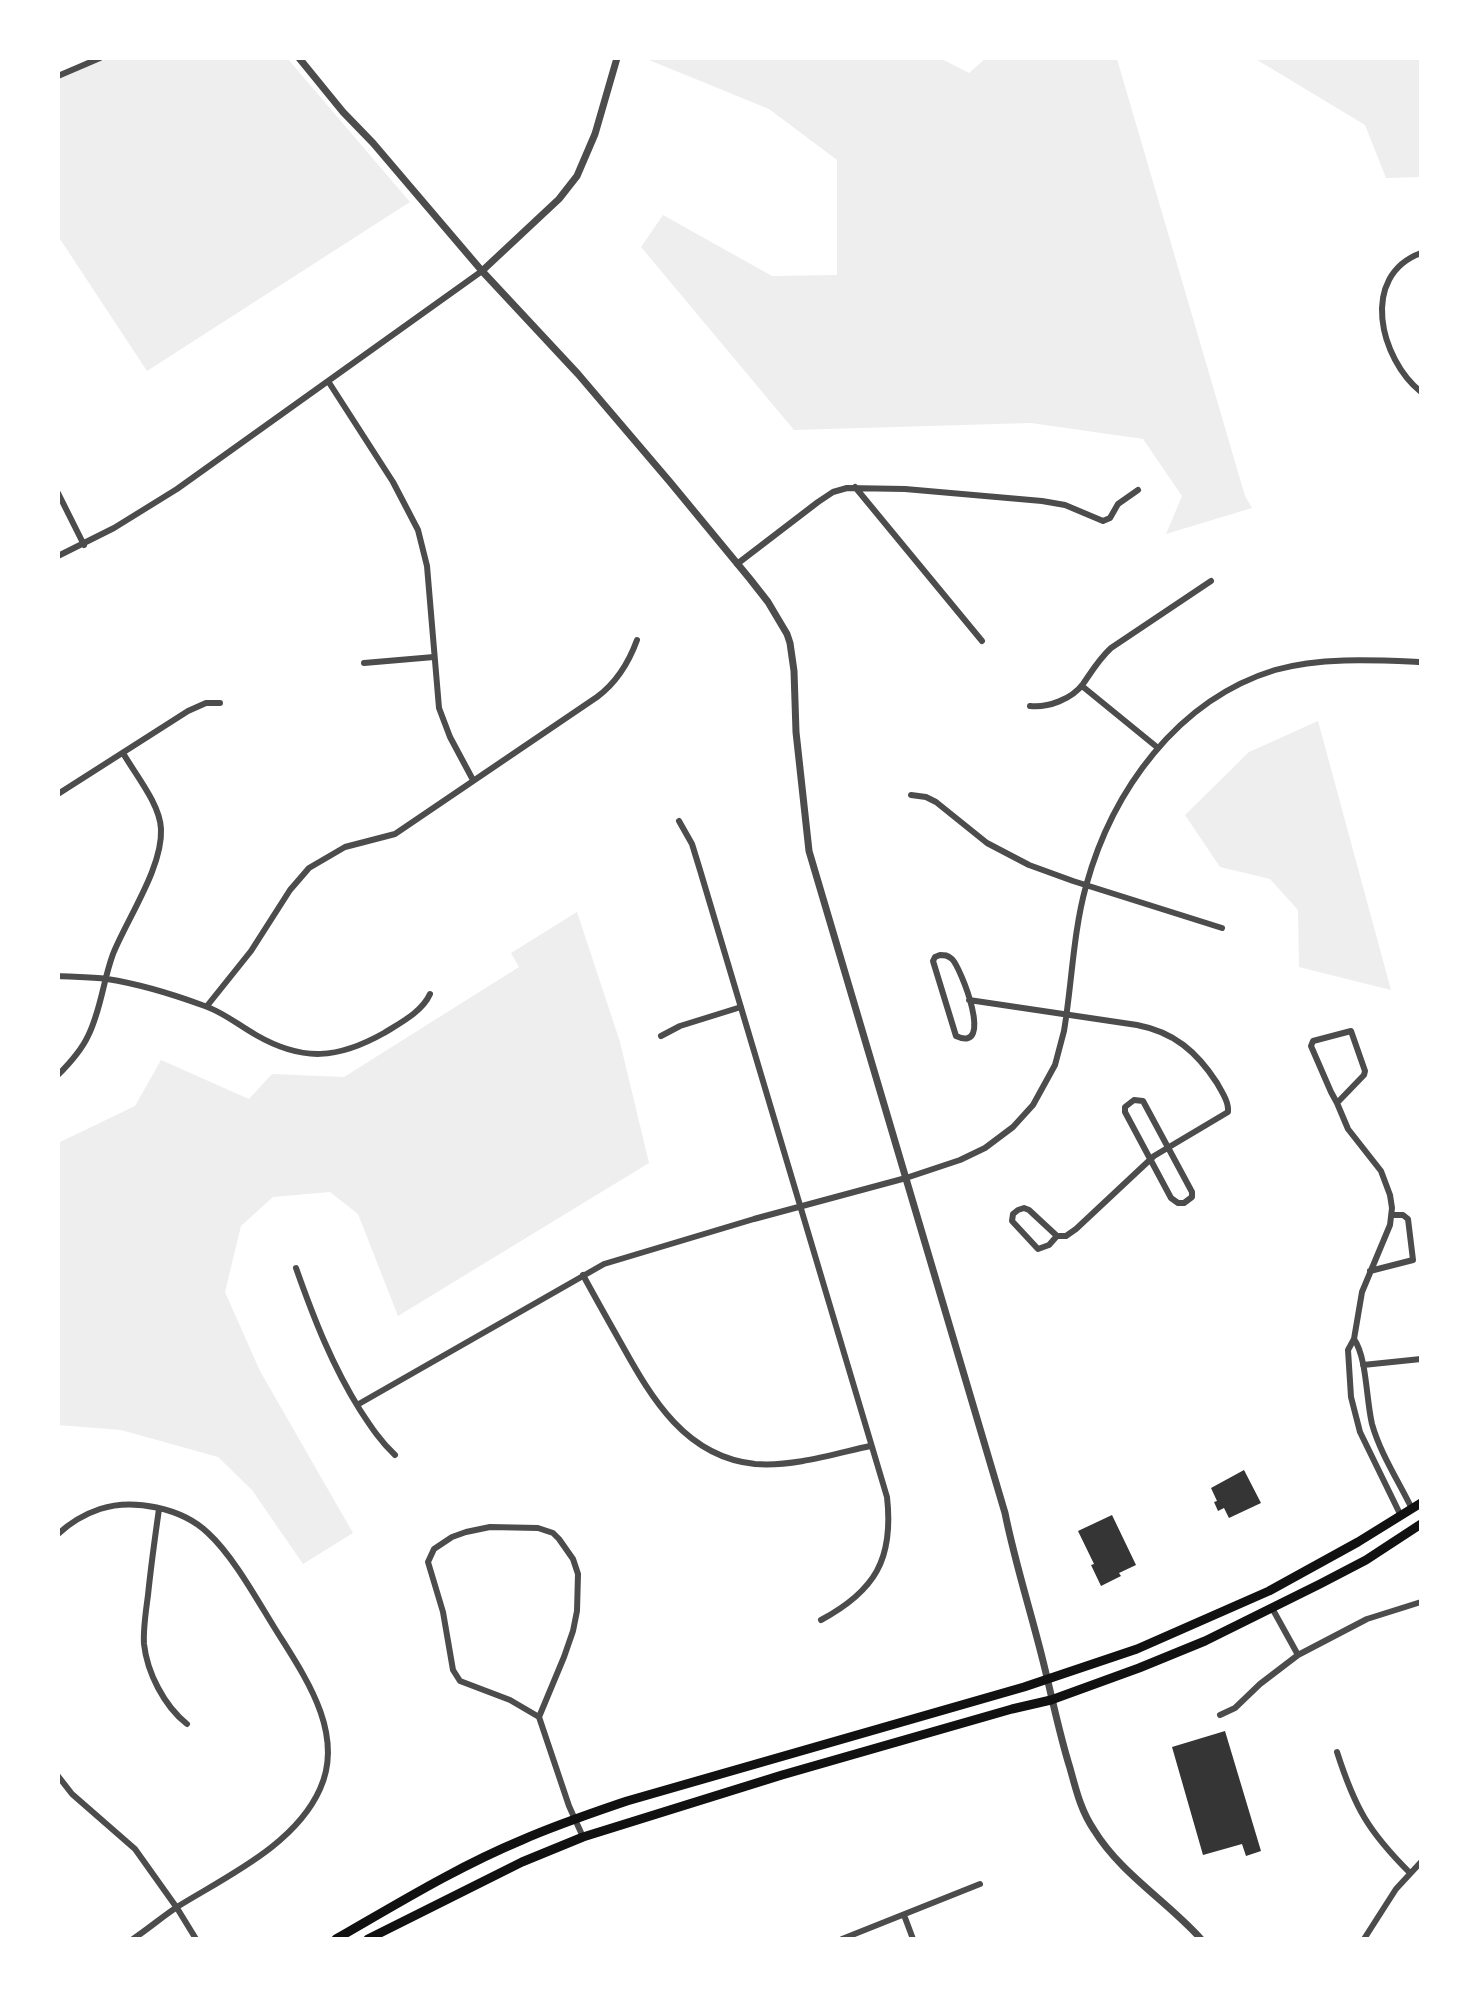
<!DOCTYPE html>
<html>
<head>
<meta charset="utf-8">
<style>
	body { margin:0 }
	#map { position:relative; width:1479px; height:1997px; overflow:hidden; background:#fff; font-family:"Alegreya Sans",sans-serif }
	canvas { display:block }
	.frame { position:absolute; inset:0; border:60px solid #fff; pointer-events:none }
</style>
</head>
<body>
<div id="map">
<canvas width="1479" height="1997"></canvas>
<div class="frame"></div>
</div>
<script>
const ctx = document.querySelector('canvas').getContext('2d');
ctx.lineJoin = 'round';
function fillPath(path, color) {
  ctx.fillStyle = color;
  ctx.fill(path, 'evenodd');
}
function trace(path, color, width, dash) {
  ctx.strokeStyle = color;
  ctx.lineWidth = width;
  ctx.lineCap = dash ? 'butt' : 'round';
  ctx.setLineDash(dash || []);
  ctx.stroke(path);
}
fillPath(new Path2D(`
	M 106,58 L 287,58 L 410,202 L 147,371 L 58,236 L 58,79 Z
	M 644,58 L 940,58 L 969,73 L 986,58 L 1117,59 L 1245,496 L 1252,508 L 1166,534 L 1182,496 L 1143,439 L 1031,423 L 794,430 L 641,247 L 663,215 L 772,276 L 837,275 L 837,160 L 769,109 Z
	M 1254,58 L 1421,58 L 1421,177 L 1386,178 L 1365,125 Z
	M 1318,721 L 1391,990 L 1299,967 L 1298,910 L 1270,879 L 1220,867 L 1185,815 L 1249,752 Z
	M 577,912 L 620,1042 L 649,1163 L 398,1316 L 358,1214 L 330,1192 L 273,1197 L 241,1226 L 225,1292 L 260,1371 L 353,1533 L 303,1564 L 252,1490 L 218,1457 L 121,1430 L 58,1425 L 58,1143 L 135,1106 L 161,1060 L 249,1099 L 272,1074 L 344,1077 L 519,967 L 511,953 Z`), '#eee');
fillPath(new Path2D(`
	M 1244,1470 L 1261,1503 L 1229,1518 L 1224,1508 L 1218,1511 L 1214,1502 L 1217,1501 L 1211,1488 Z
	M 1112,1515 L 1136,1565 L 1119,1573 L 1121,1576 L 1101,1586 L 1091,1565 L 1094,1564 L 1078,1531 Z
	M 1225,1731 L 1261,1851 L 1246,1856 L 1242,1844 L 1203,1855 L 1172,1747 Z`), '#353535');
trace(new Path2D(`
	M 58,76 L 100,58
	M 1421,253 C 1359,276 1380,359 1421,392
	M 328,381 L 393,482 L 418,530 L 427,566 L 439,708 L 450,737 L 473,780
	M 855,487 L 982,641
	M 58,493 L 84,545
	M 58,556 L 114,528 L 177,489 L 482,271
	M 737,564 L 818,502 L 833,492 L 847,488 L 905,489 L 1042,501 L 1065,505 L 1103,521 L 1110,518 L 1118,504 L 1138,490
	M 364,663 L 434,657
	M 1082,686 L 1158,748
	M 1030,706 C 1048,708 1072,699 1083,684 C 1092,671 1099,659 1111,648 L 1211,581
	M 58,794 L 188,711 L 206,703 L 220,703
	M 911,795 L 926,797 L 936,802 L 987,843 L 1029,865 L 1073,881 L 1222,928
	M 679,821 L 692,844 L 700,870 L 887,1497 C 894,1559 875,1591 821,1620
	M 940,955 C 945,955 947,955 952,959 C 961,968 995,1054 956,1036 L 933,961 L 935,957 Z
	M 58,976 C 74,977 91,977 107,979 C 139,984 172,994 202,1005 C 222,1011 238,1025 256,1035 C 303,1062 338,1059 384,1033 C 400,1023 422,1012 430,994
	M 969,1000 L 1137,1025 C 1174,1032 1197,1052 1217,1083 C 1222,1092 1229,1102 1228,1112 L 1154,1156 L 1076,1229 L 1066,1236 L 1057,1236
	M 207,1006 L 251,951 L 290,890 L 309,868 L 345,847 L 395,834 L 597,697 C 616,683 629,662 637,640
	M 1351,1031 L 1365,1071 L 1364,1075 L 1337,1103 L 1331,1092 L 1311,1046 L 1313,1041 Z
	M 661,1036 L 680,1026 L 741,1007
	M 58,1075 C 70,1063 81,1051 88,1036 C 101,1010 103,981 113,954 C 127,919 163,867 161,829 C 160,804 135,774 123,753
	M 1134,1100 L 1143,1101 L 1192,1192 L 1192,1197 L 1184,1203 L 1178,1203 L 1171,1198 L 1125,1112 L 1125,1107 Z
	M 1337,1103 L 1348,1129 L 1381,1171 L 1390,1195 L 1392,1208 L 1390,1225 L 1362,1292 L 1354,1339 L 1348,1350 L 1351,1397 L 1360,1432 L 1401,1516
	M 1024,1208 L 1029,1210 L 1057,1236 L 1049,1245 L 1038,1249 L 1012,1221 L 1013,1214 L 1018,1210 Z
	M 296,1268 C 314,1319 332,1365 360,1410 C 371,1427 381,1442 395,1455
	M 1370,1271 L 1413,1260 L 1408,1219 L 1403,1215 L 1392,1215
	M 583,1275 C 596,1299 609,1322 622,1345 C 652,1399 686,1457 755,1464 C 793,1467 834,1454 870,1446
	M 1354,1339 C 1367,1358 1366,1399 1372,1424 C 1380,1453 1399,1482 1412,1509
	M 1363,1365 L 1421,1359
	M 357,1405 L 604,1264 L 754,1219 L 906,1178 L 960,1160 L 985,1148 L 1013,1127 L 1033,1105 L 1055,1065 L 1064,1031 C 1072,983 1073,933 1086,886 C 1112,791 1177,700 1275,670 C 1321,657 1374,660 1421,662
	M 159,1509 C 155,1537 151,1566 148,1595 C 146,1611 143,1628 144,1644 C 147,1672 164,1706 187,1724
	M 58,1534 C 70,1523 85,1514 100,1509 C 133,1498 182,1508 208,1533 C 233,1556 256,1598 274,1627 C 303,1674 346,1732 320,1789 C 295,1845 227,1876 177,1907 C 162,1917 148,1929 133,1939
	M 1272,1608 L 1298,1655
	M 1220,1715 L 1235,1708 L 1260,1684 L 1298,1655 L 1367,1619 L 1421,1602
	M 539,1717 L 564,1657 L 573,1631 L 577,1611 L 578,1574 L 573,1559 L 559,1539 L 553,1533 L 538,1528 L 490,1527 L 466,1532 L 452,1537 L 434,1549 L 428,1562 L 443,1612 L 453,1670 L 460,1681 L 510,1700 L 539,1717 L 569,1806 L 583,1837
	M 1337,1752 C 1355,1808 1368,1831 1410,1873
	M 58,1776 L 72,1794 L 135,1849 L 177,1908 L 196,1939
	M 904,1915 L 913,1939
	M 842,1939 L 980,1884
	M 1364,1939 L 1396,1889 L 1421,1862`), '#4c4c4c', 6);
trace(new Path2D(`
	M 299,58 L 343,112 L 373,143 L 482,271 L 578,374 L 670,482 L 750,579 L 768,602 L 787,634 L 790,643 L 794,671 L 796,732 L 809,851 L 1005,1513 C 1015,1563 1031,1612 1043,1661 C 1052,1697 1059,1733 1070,1768 C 1076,1790 1081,1811 1094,1830 C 1121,1874 1167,1901 1201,1939
	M 482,271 L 559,199 L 577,176 L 595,134 L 617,58`), '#4c4c4c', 7);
trace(new Path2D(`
	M 336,1939 C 397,1904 457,1867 522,1840 C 556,1825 592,1813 627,1801 L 1024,1687 L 1137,1649 L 1269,1591 L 1358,1542 L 1421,1503
	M 368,1939 L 522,1862 L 583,1837 L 782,1775 L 1012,1709 L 1051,1700 L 1139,1668 L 1205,1641 L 1320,1584 L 1366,1560 L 1421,1524`), '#111', 9);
</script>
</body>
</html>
